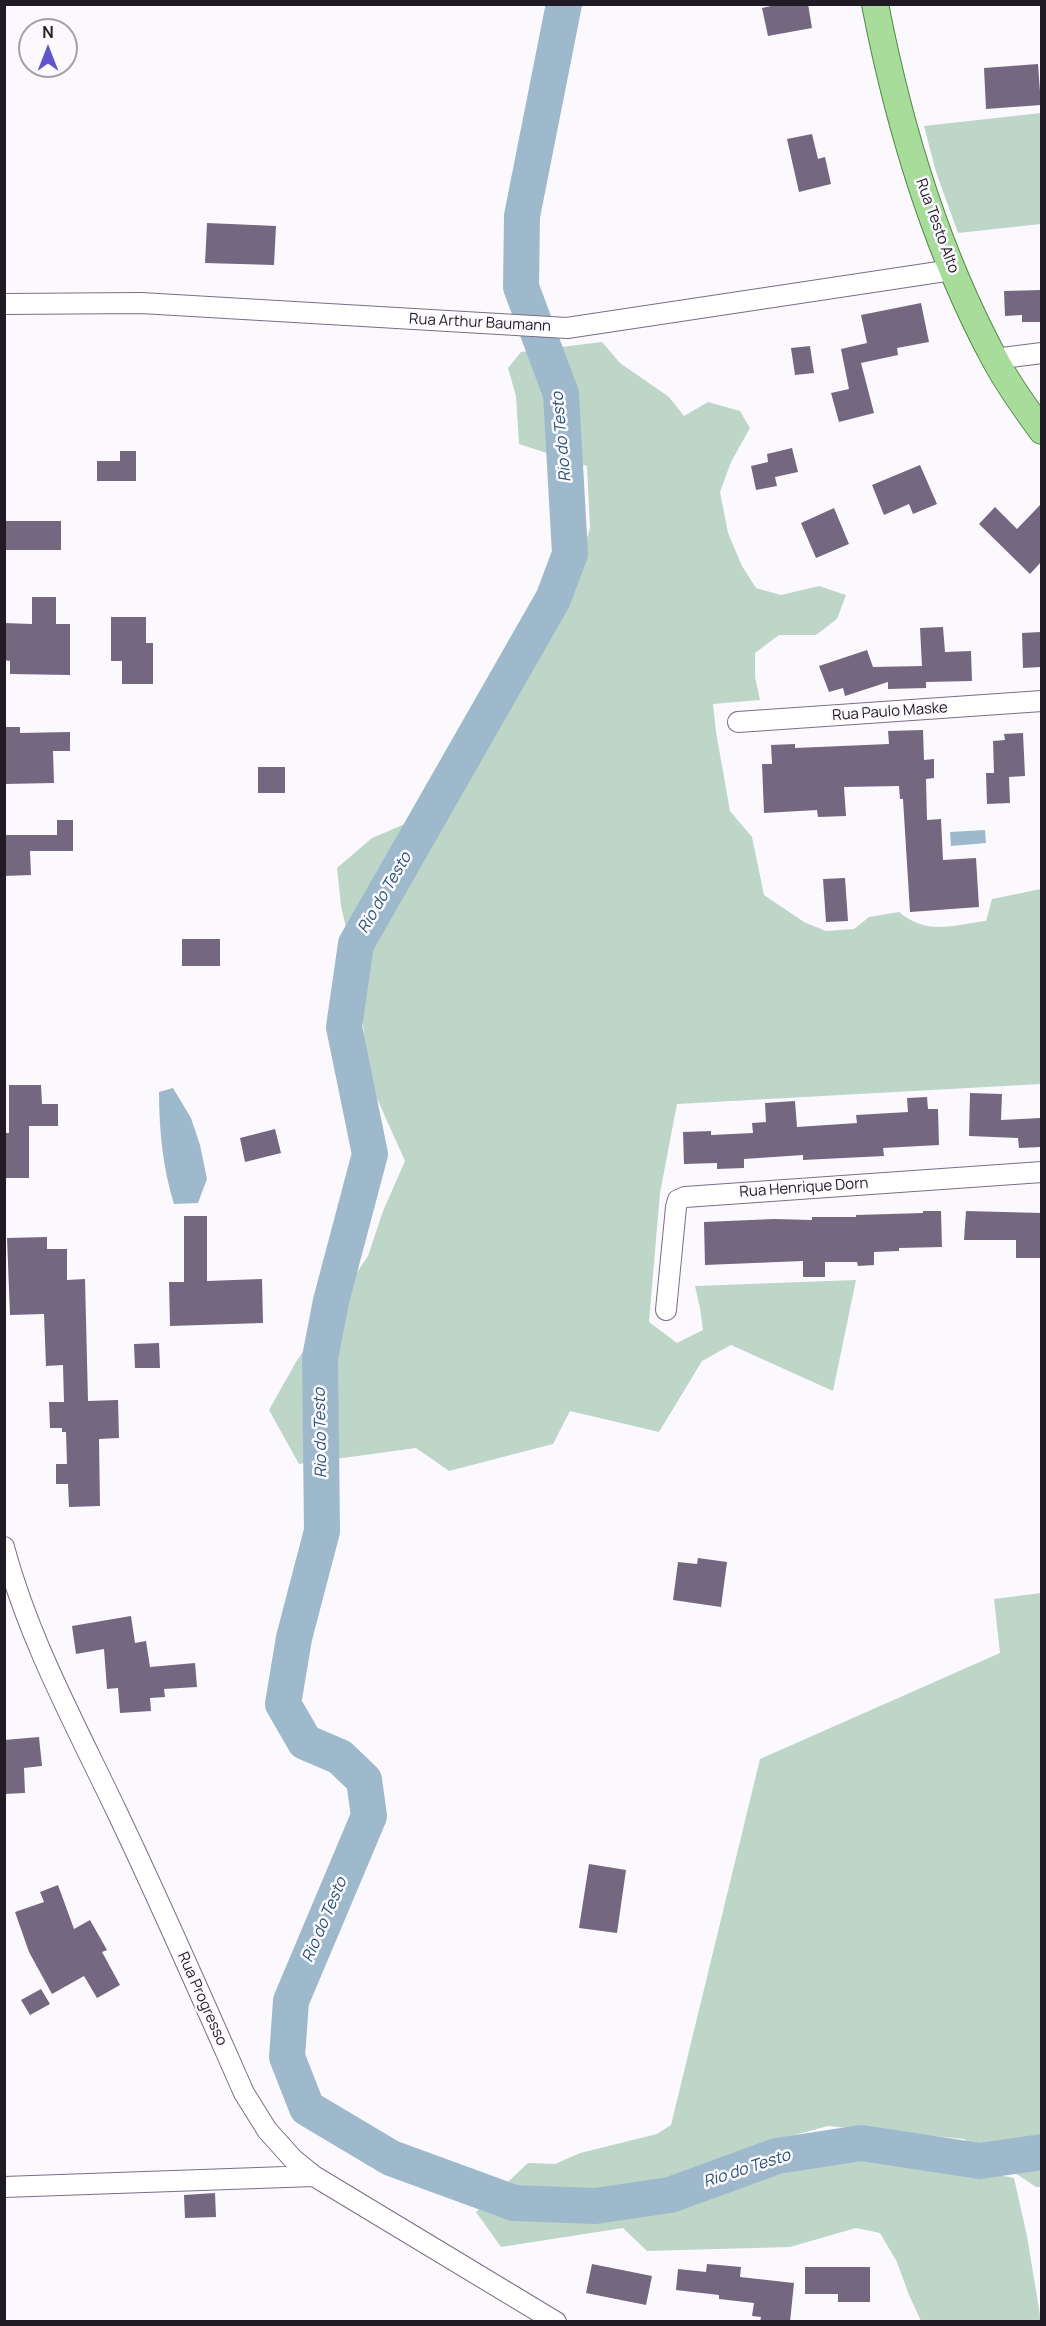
<!DOCTYPE html>
<html>
<head>
<meta charset="utf-8">
<style>
	body { margin:0 }
	#map { position:relative; width:1046px; height:2326px; overflow:hidden; background:#fcf9fe; font-family:Manrope,sans-serif }
	canvas { display:block }
	.frame { position:absolute; inset:0; border:6px solid #1f1a24; pointer-events:none }
	.north { position:absolute; left:18px; top:18px; width:60px; height:60px; box-sizing:border-box; background:#fcf9fe; border:2px solid #a4a0a7; border-radius:50%; rotate:0deg; font-size:16px; font-weight:700; line-height:24px; text-align:center; color:#1f1a24 }
	.north::after { content:''; display:block; margin:auto; width:21px; height:27px; background:#6154cd; clip-path:polygon(50% 0,100% 100%,50% 72%,0 100%) }
</style>
</head>
<body>
<div id="map">
<canvas width="1046" height="2326"></canvas>
<div class="frame"></div>
<div class="north">N</div>
</div>
<script>
const ctx = document.querySelector('canvas').getContext('2d');
ctx.lineJoin = 'round';
function fillPath(path, color) {
  ctx.fillStyle = color;
  ctx.fill(path, 'evenodd');
}
function trace(path, color, width, dash) {
  ctx.strokeStyle = color;
  ctx.lineWidth = width;
  ctx.lineCap = dash ? 'butt' : 'round';
  ctx.setLineDash(dash || []);
  ctx.stroke(path);
}
function drawText(font, color, halo, rows, align = 'center') {
  ctx.font = font + ' Manrope,sans-serif';
  ctx.lineWidth = 5;
  ctx.setLineDash([]);
  ctx.textBaseline = 'middle';
  ctx.strokeStyle = halo;
  ctx.fillStyle = color;
  for (const [text, x, y, turn = 0] of rows) {
    ctx.save();
    ctx.translate(x, y);
    ctx.rotate((+turn || 0) * Math.PI / 180);
    ctx.textAlign = isNaN(turn) ? turn : align;
    if (halo) ctx.strokeText(text, 0, 0);
    ctx.fillText(text, 0, 0);
    ctx.restore();
  }
}
fillPath(new Path2D(`
	M 1041,113 L 1041,224 L 958,233 L 936,172 L 924,126 Z
	M 602,342 L 620,363 L 669,397 L 684,416 L 708,402 L 740,411 L 750,428 L 731,462 L 720,492 L 728,533 L 742,566 L 756,588 L 781,595 L 819,586 L 846,595 L 837,619 L 816,635 L 779,635 L 755,653 L 755,677 L 760,700 L 713,704 L 716,732 L 730,811 L 752,837 L 764,895 L 804,922 L 826,931 L 854,929 L 869,917 L 899,912 C 928,936 952,925 986,921 L 992,899 L 1041,889 L 1041,1084 L 677,1104 L 660,1193 L 649,1322 L 677,1343 L 703,1330 L 700,1308 L 695,1286 L 856,1280 L 833,1391 L 731,1345 L 702,1361 L 659,1432 L 570,1411 L 553,1444 L 449,1471 L 416,1448 L 299,1464 L 269,1410 L 296,1362 L 368,1256 L 383,1211 L 405,1161 L 375,1094 L 364,1039 L 361,994 L 341,906 L 337,868 L 372,838 L 452,804 L 523,676 L 568,603 L 590,528 L 587,466 L 519,444 L 516,396 L 508,368 L 521,352 Z
	M 1041,1593 L 1041,2187 L 1036,2187 L 964,2139 L 828,2126 L 791,2136 L 1014,2178 L 1027,2236 L 1041,2321 L 921,2321 L 909,2295 L 897,2262 L 880,2233 L 856,2228 L 790,2247 L 647,2251 L 623,2228 L 501,2247 L 476,2212 L 528,2163 L 555,2164 L 580,2153 L 657,2134 L 671,2125 L 760,1759 L 1000,1653 L 994,1599 Z`), '#bdd6c8');
fillPath(new Path2D(`
	M 985,830 L 986,843 L 951,846 L 950,832 Z
	M 173,1088 L 191,1118 L 200,1145 L 207,1179 L 198,1203 L 174,1204 C 163,1169 159,1130 159,1092 Z`), '#9eb9cc');
trace(new Path2D(`
	M 564,4 L 522,216 L 521,287 L 561,394 L 570,554 L 553,599 L 356,944 L 344,1027 L 370,1154 L 331,1301 L 320,1358 L 322,1531 L 294,1638 L 283,1704 L 305,1742 L 340,1757 L 364,1780 L 369,1816 L 291,2001 L 287,2057 L 307,2108 L 391,2158 L 514,2203 L 595,2206 L 670,2195 L 777,2156 L 861,2143 L 980,2161 L 1042,2152`), '#9eb9cc', 36);
fillPath(new Path2D(`
	M 780,4 L 808,4 L 812,28 L 768,36 L 762,8 Z
	M 1038,64 L 1041,105 L 986,109 L 984,68 Z
	M 812,134 L 818,159 L 825,157 L 831,184 L 799,192 L 787,139 Z
	M 207,223 L 276,226 L 274,265 L 205,263 Z
	M 1041,290 L 1041,322 L 1022,322 L 1022,315 L 1005,316 L 1004,291 Z
	M 921,303 L 929,342 L 897,348 L 898,355 L 861,363 L 874,413 L 839,422 L 831,393 L 849,389 L 841,349 L 867,343 L 861,315 Z
	M 810,346 L 814,373 L 795,375 L 791,348 Z
	M 792,448 L 798,472 L 775,477 L 777,486 L 756,490 L 751,466 L 768,462 L 767,454 Z
	M 120,451 L 136,451 L 136,481 L 97,481 L 97,461 L 120,461 Z
	M 920,465 L 937,504 L 913,514 L 909,504 L 884,515 L 872,485 Z
	M 1041,504 L 1041,562 L 1030,574 L 979,524 L 995,507 L 1017,529 Z
	M 834,508 L 849,544 L 816,558 L 801,523 Z
	M 4,521 L 61,521 L 61,550 L 4,550 Z
	M 32,597 L 56,597 L 56,624 L 70,624 L 70,675 L 10,674 L 10,661 L 4,660 L 4,623 L 32,624 Z
	M 111,617 L 146,617 L 146,643 L 153,643 L 153,684 L 122,684 L 122,661 L 111,661 Z
	M 943,627 L 945,652 L 971,651 L 972,681 L 926,682 L 926,688 L 888,689 L 888,682 L 845,696 L 843,688 L 829,692 L 819,666 L 867,650 L 873,667 L 922,666 L 920,628 Z
	M 1041,632 L 1041,667 L 1023,668 L 1022,633 Z
	M 4,727 L 20,727 L 20,733 L 70,732 L 70,751 L 53,751 L 54,783 L 4,784 Z
	M 923,730 L 924,760 L 934,759 L 934,778 L 926,779 L 927,820 L 941,819 L 943,860 L 976,858 L 979,907 L 910,912 L 903,799 L 900,799 L 899,786 L 844,787 L 846,816 L 818,817 L 817,810 L 764,813 L 762,764 L 772,764 L 771,745 L 795,744 L 795,748 L 889,744 L 888,731 Z
	M 1023,733 L 1025,776 L 1009,777 L 1010,803 L 987,804 L 986,773 L 994,773 L 993,741 L 1005,740 L 1004,734 Z
	M 258,767 L 285,767 L 285,793 L 258,793 Z
	M 57,820 L 73,820 L 73,851 L 30,851 L 31,875 L 4,876 L 4,835 L 57,835 Z
	M 845,878 L 848,921 L 826,922 L 823,879 Z
	M 182,939 L 220,939 L 220,966 L 182,966 Z
	M 9,1085 L 41,1085 L 42,1104 L 58,1104 L 58,1126 L 29,1126 L 29,1178 L 4,1178 L 4,1133 L 9,1133 Z
	M 970,1093 L 1002,1094 L 1001,1120 L 1041,1118 L 1041,1147 L 1019,1148 L 1018,1138 L 969,1136 Z
	M 927,1097 L 928,1109 L 938,1109 L 939,1145 L 883,1148 L 884,1156 L 803,1160 L 803,1155 L 744,1159 L 744,1168 L 717,1169 L 717,1163 L 684,1164 L 683,1132 L 711,1131 L 711,1135 L 753,1133 L 752,1123 L 766,1122 L 765,1103 L 795,1101 L 797,1127 L 857,1123 L 856,1115 L 908,1112 L 907,1098 Z
	M 275,1129 L 281,1153 L 245,1162 L 240,1138 Z
	M 923,1211 L 941,1211 L 942,1247 L 899,1248 L 899,1251 L 874,1252 L 874,1265 L 858,1266 L 857,1262 L 825,1262 L 825,1277 L 803,1277 L 803,1261 L 705,1265 L 704,1222 L 774,1219 L 812,1220 L 812,1217 L 856,1217 L 856,1215 L 923,1213 Z
	M 966,1211 L 1041,1213 L 1041,1258 L 1016,1258 L 1016,1240 L 964,1240 Z
	M 184,1216 L 207,1216 L 207,1281 L 262,1279 L 263,1323 L 170,1326 L 169,1282 L 184,1282 Z
	M 47,1237 L 47,1249 L 67,1249 L 67,1280 L 85,1279 L 88,1401 L 118,1400 L 119,1438 L 99,1439 L 100,1506 L 69,1507 L 68,1484 L 56,1484 L 56,1464 L 67,1464 L 66,1432 L 62,1432 L 62,1428 L 50,1428 L 49,1402 L 64,1402 L 63,1365 L 46,1366 L 44,1314 L 10,1315 L 7,1238 Z
	M 159,1343 L 160,1368 L 135,1368 L 134,1344 Z
	M 698,1558 L 727,1562 L 721,1607 L 673,1600 L 678,1562 L 697,1564 Z
	M 131,1616 L 135,1643 L 146,1641 L 150,1667 L 195,1663 L 197,1687 L 164,1689 L 165,1697 L 150,1698 L 151,1711 L 120,1713 L 118,1688 L 107,1689 L 104,1649 L 76,1654 L 72,1626 Z
	M 39,1737 L 42,1766 L 24,1768 L 25,1793 L 4,1794 L 4,1740 Z
	M 589,1864 L 626,1870 L 617,1933 L 579,1928 Z
	M 58,1885 L 74,1929 L 90,1920 L 107,1950 L 102,1952 L 120,1985 L 97,1998 L 84,1976 L 52,1994 L 29,1952 L 15,1912 L 44,1902 L 40,1892 Z
	M 41,1989 L 50,2004 L 30,2015 L 21,2000 Z
	M 215,2193 L 216,2217 L 185,2218 L 184,2195 Z
	M 592,2264 L 652,2276 L 646,2305 L 586,2293 Z
	M 707,2264 L 741,2267 L 740,2277 L 794,2283 L 790,2322 L 760,2322 L 761,2317 L 752,2316 L 754,2303 L 719,2299 L 719,2295 L 676,2290 L 678,2269 L 706,2272 Z
	M 805,2267 L 870,2267 L 870,2302 L 838,2302 L 838,2294 L 805,2294 Z`), '#746780');
const minor = new Path2D(`
	M 4,304 L 141,303 L 567,328 L 952,270
	M 994,359 L 1042,353
	M 738,722 L 1042,701
	M 666,1310 L 676,1207 L 678,1200 L 685,1197 L 1042,1172
	M 4,1547 C 29,1640 75,1724 116,1810 C 161,1904 202,1998 244,2093 L 267,2130 L 293,2159 L 314,2176 L 556,2322
	M 4,2187 L 314,2176`);
const major = new Path2D(`
	M 875,4 C 899,127 935,248 994,358 C 1008,384 1025,408 1042,431`);
trace(minor, '#7a6d86', 22);
trace(major, '#528845', 28);
trace(minor, '#fff', 20);
trace(major, '#a7dc9a', 26);
drawText('15px', '#1f1a24', '#fcf9fe', [
	["Rua Testo Alto",937,226,70],
	["Rua Arthur Baumann",480,323,3],
	["Rua Paulo Maske",890,712,-4],
	["Rua Henrique Dorn",804,1188,-4],
	["Rua Progresso",202,1999,66]
]);
drawText('italic 16px', '#265471', '#fcf9fe', [
	["Rio do Testo",562,437,-95],
	["Rio do Testo",385,893,-60],
	["Rio do Testo",321,1433,-91],
	["Rio do Testo",325,1920,-67],
	["Rio do Testo",747,2169,-18]
]);
</script>
</body>
</html>
